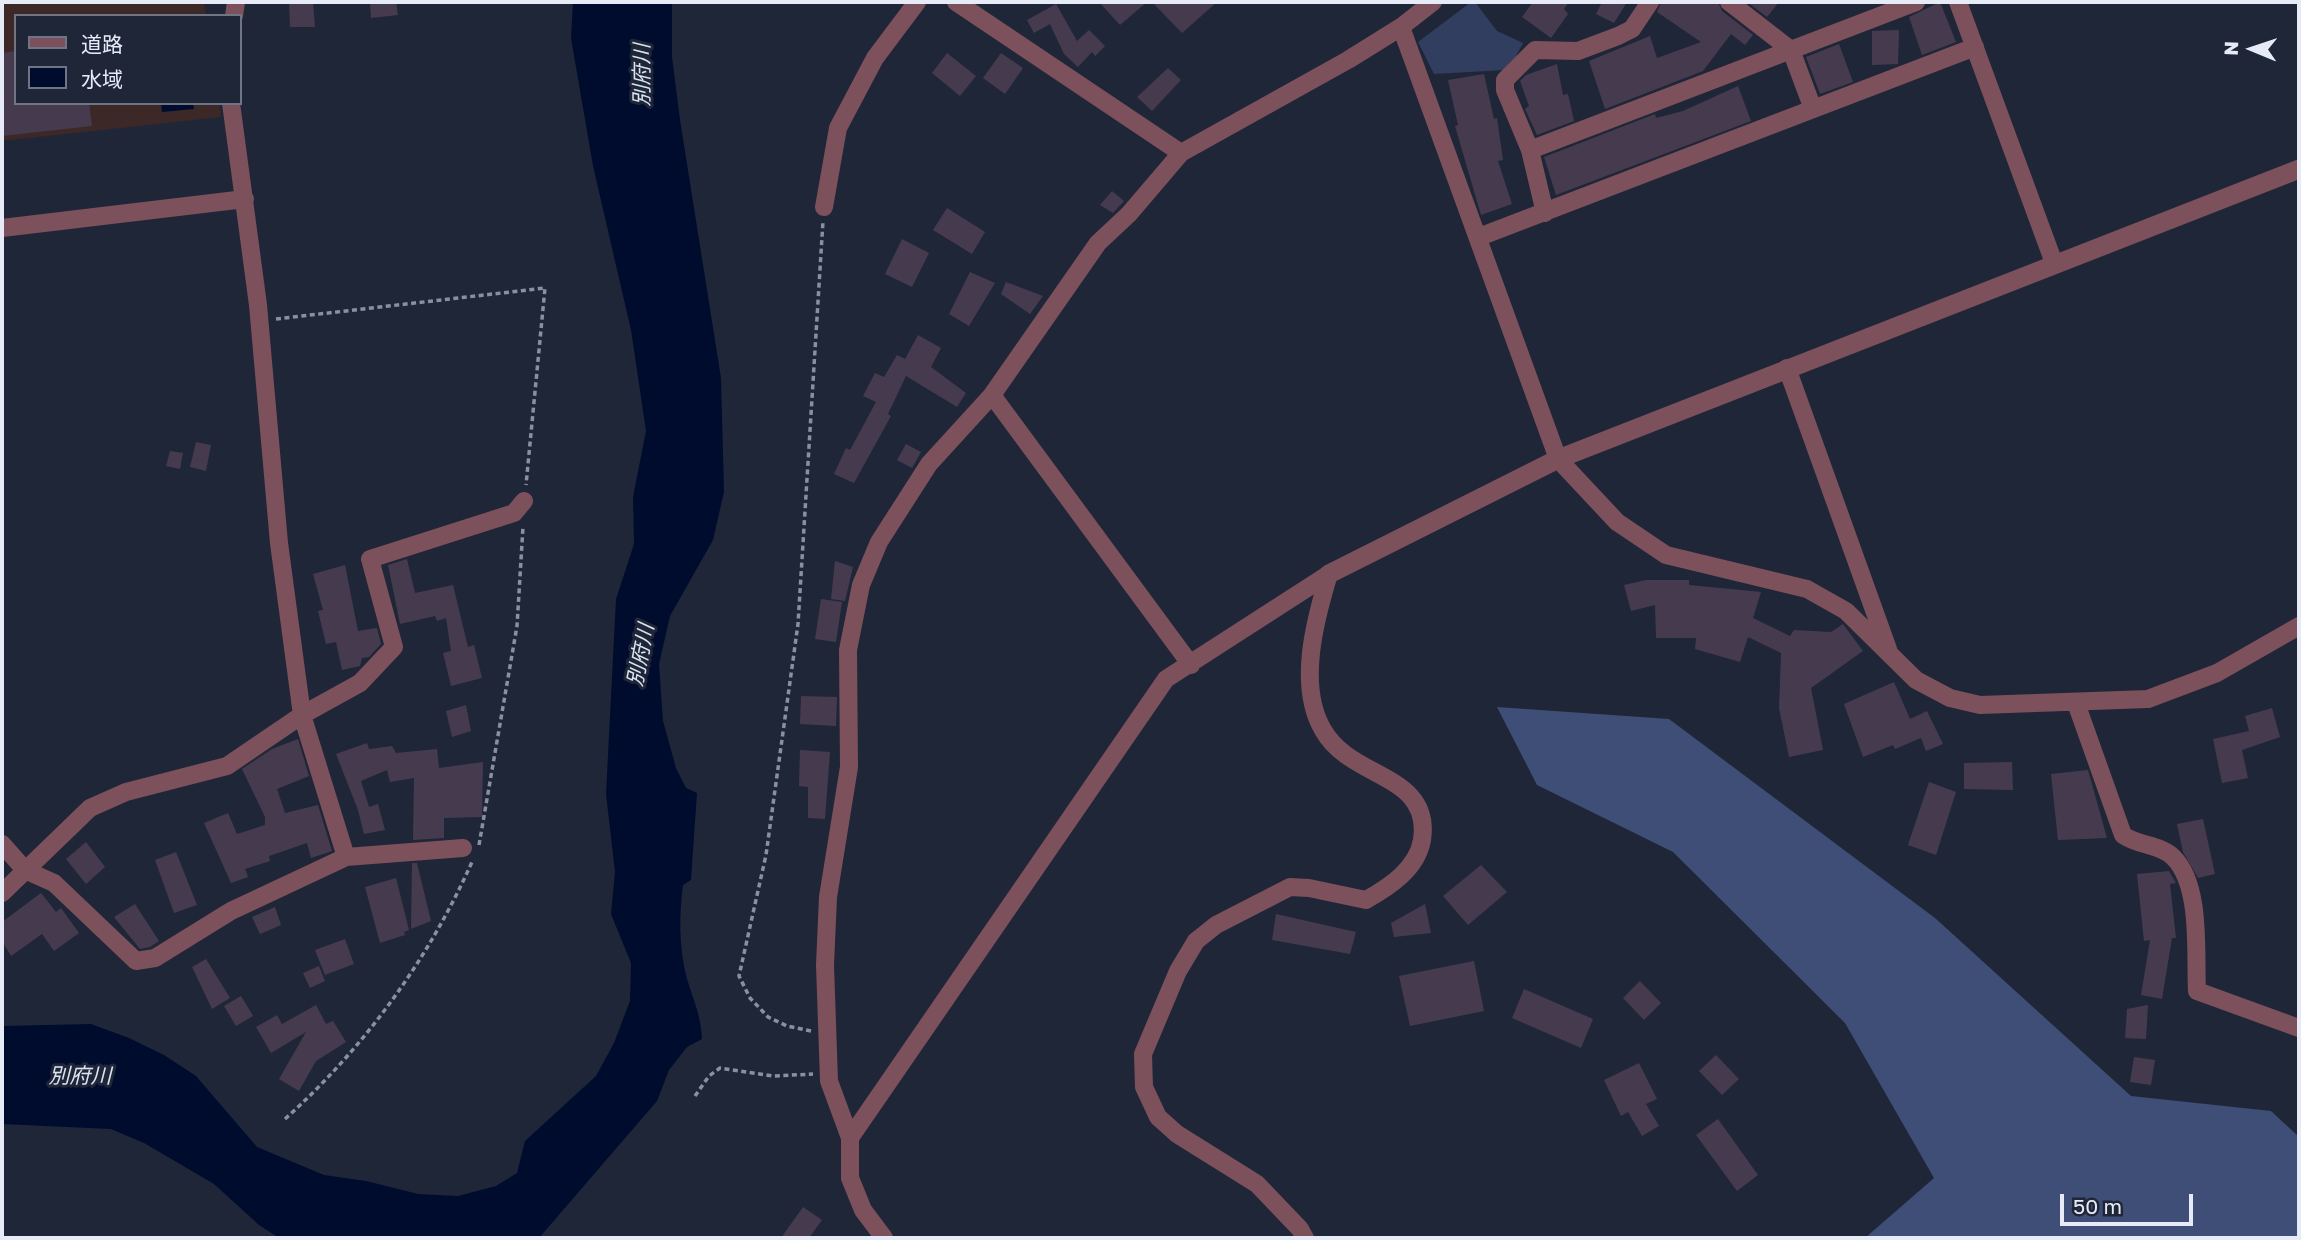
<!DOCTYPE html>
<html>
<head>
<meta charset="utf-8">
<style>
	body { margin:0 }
	#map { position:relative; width:2301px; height:1240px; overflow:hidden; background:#1f2638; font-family:"Golos Text","Noto Sans JP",sans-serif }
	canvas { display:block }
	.frame { position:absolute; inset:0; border:4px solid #e6ebf7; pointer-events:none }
	.legend { position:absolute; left:14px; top:14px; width:228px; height:91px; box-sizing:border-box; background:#1f2638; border:2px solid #6f7584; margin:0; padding:9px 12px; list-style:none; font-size:21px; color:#e6ebf7 }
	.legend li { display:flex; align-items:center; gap:14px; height:35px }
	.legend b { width:35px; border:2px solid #6f7584 }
	.north { position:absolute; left:2217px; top:14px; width:70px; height:70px; -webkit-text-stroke:5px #1f2638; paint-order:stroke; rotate:272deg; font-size:19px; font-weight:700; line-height:28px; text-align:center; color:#e6ebf7 }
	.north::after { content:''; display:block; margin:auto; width:24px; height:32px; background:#e6ebf7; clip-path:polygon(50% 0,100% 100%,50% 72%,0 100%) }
	.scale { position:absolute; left:2060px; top:1194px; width:133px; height:32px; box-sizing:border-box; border:4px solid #e6ebf7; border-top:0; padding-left:9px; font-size:21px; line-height:24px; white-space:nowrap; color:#e6ebf7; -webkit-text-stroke:5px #1f2638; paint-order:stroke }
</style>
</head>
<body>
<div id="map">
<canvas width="2301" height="1240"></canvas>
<div class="frame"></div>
<ul class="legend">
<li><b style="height:9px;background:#7c515c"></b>道路</li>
<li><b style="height:19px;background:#000c2d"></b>水域</li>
</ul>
<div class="north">N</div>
<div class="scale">50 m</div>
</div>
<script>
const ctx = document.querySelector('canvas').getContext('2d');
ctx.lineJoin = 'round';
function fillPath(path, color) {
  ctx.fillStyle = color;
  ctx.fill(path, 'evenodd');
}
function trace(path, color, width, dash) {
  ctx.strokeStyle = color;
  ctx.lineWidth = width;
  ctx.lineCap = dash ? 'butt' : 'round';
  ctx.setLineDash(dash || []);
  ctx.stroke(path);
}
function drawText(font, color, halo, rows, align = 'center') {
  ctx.font = font + ' "Golos Text","Noto Sans JP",sans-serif';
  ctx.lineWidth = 6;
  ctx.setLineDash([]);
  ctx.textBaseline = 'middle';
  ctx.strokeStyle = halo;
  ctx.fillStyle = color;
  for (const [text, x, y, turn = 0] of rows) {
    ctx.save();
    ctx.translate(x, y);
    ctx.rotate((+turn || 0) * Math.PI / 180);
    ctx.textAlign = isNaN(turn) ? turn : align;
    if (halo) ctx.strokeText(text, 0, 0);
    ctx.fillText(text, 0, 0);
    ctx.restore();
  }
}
fillPath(new Path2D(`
	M 2,2 L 204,2 L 206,16 L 16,16 L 16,103 L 219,103 L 221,117 L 2,141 Z`), '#3c2827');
fillPath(new Path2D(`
	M 1471,2 L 1475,2 L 1497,31 L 1523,43 L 1516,56 L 1519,64 L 1505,70 L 1434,74 L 1418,42 Z`), '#323e5f');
fillPath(new Path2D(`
	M 1497,707 L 1669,719 L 1935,918 L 2131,1096 L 2271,1111 L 2299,1137 L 2299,1238 L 1865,1238 L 1934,1178 L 1845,1023 L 1673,852 L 1537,785 Z`), '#3f4e77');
fillPath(new Path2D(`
	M 573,2 L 672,2 L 672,57 L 680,120 L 721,378 L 724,492 L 713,540 L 670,616 L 659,664 L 663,721 L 676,768 L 686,788 L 697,793 L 691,880 L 683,885 C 679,914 679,946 686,975 C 692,998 701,1013 702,1039 L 687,1047 L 669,1070 L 657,1101 L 539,1238 L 279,1238 L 259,1225 L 214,1184 L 144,1143 L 111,1129 L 2,1124 L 2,1026 L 91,1024 L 129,1038 L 164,1055 L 196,1076 L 257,1147 L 324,1175 L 366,1181 L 418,1194 L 458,1196 L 496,1186 L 517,1173 L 525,1141 L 596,1076 L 614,1043 L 630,1001 L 631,963 L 611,914 L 615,872 L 606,794 L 616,599 L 634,544 L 633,497 L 646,431 L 631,330 L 593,166 L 571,38 Z
	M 161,103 L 193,103 L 194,109 L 162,112 Z`), '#000c2d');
fillPath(new Path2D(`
	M 289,2 L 313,2 L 315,27 L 290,27 Z
	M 370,2 L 396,2 L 398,15 L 371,18 Z
	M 1099,2 L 1147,2 L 1120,25 Z
	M 1152,2 L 1217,2 L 1182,33 Z
	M 1533,2 L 1569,2 L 1564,9 L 1568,14 L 1551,38 L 1522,17 Z
	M 1602,2 L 1627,2 L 1614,23 L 1596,14 Z
	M 1661,2 L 1718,2 L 1722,11 L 1753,35 L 1745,45 L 1731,34 L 1703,71 L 1605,109 L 1589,61 L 1650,36 L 1657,58 L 1701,42 L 1657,12 Z
	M 1747,2 L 1779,2 L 1767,17 Z
	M 1940,2 L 1956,42 L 1922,55 L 1909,17 Z
	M 1056,4 L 1077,41 L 1089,30 L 1105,46 L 1095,56 L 1092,52 L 1078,67 L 1064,54 L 1050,24 L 1034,33 L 1027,20 Z
	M 1899,30 L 1898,64 L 1872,65 L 1872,31 Z
	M 1839,44 L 1853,82 L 1820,94 L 1806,57 Z
	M 16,51 L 16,103 L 89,103 L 92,126 L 2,136 L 2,53 Z
	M 947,53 L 976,76 L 960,96 L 932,73 Z
	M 1001,53 L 1023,68 L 1005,94 L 983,78 Z
	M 1557,64 L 1563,95 L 1568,94 L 1574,121 L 1537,135 L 1525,109 L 1529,106 L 1520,81 L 1526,75 Z
	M 1168,68 L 1181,80 L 1152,111 L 1137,97 Z
	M 1484,74 L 1494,119 L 1497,118 L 1503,160 L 1498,161 L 1512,204 L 1481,215 L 1455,126 L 1458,125 L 1448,80 Z
	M 1738,86 L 1751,121 L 1556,195 L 1544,157 L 1655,114 L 1656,118 L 1683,111 Z
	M 1112,191 L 1124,201 L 1113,213 L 1100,205 Z
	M 947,208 L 985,232 L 972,254 L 933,230 Z
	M 902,239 L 929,253 L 912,287 L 885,274 Z
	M 970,272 L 995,283 L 969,326 L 949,314 Z
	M 1006,282 L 1043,296 L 1030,314 L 1001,294 Z
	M 918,335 L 941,348 L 931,367 L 966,393 L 957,407 L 906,376 L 888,414 L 891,416 L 854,483 L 834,474 L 846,448 L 850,450 L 876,402 L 863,396 L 875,373 L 884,377 L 897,355 L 905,359 Z
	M 196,442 L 211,445 L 206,471 L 190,467 Z
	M 906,444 L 921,452 L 912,468 L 897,460 Z
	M 170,451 L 183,453 L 180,469 L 166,466 Z
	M 407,559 L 415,593 L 453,585 L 468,647 L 474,645 L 482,678 L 451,686 L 443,653 L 451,651 L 446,618 L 437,621 L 435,616 L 400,624 L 388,565 Z
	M 835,561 L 853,567 L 845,601 L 831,599 Z
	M 345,565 L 358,631 L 377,628 L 381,644 L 369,657 L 362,658 L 360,666 L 342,670 L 336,642 L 326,644 L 318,611 L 323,610 L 313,574 Z
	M 1646,580 L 1689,580 L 1689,585 L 1761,592 L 1753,618 L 1790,636 L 1794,630 L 1831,632 L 1843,624 L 1863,651 L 1811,688 L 1823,750 L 1789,757 L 1779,708 L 1781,653 L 1748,637 L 1740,662 L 1695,649 L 1696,638 L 1656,638 L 1655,605 L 1631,611 L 1624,585 Z
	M 821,599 L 842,602 L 836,642 L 815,639 Z
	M 1894,682 L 1910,719 L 1927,711 L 1943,744 L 1926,751 L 1921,738 L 1895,749 L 1893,745 L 1863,757 L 1844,704 Z
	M 801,696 L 837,697 L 836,726 L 800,724 Z
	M 466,705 L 471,731 L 452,737 L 446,711 Z
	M 2272,708 L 2280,737 L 2242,750 L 2248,778 L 2222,783 L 2213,739 L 2249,731 L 2245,716 Z
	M 298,739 L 309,776 L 277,789 L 285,813 L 318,805 L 332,851 L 311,858 L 307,843 L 269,856 L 270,861 L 245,869 L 248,877 L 231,883 L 204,823 L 228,813 L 237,834 L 265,825 L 265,817 L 242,769 L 272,749 Z
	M 367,743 L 369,749 L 392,746 L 396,753 L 437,749 L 439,768 L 483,762 L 482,817 L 444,818 L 444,838 L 413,840 L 414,778 L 390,782 L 387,770 L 361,781 L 369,807 L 378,804 L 385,830 L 364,834 L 358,810 L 336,754 Z
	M 800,750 L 830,752 L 825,819 L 808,818 L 808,787 L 799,786 Z
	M 2012,762 L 2013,790 L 1964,789 L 1964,763 Z
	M 2088,770 L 2107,838 L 2058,840 L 2051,774 Z
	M 1929,782 L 1956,792 L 1936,855 L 1908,845 Z
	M 2203,819 L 2215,874 L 2198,878 L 2183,852 L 2177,824 Z
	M 86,842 L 105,867 L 86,884 L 66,859 Z
	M 176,852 L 197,905 L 174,913 L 155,860 Z
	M 412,863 L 417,863 L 431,921 L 411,929 Z
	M 1481,865 L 1507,892 L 1468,925 L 1443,896 Z
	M 2169,871 L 2176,883 L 2170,884 L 2176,938 L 2172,938 L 2162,999 L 2141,995 L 2150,940 L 2144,941 L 2137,874 Z
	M 396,878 L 409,930 L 404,932 L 405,935 L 380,943 L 365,887 Z
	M 41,893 L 56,912 L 61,908 L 79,933 L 54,951 L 42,934 L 11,956 L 2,941 L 2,922 Z
	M 135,904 L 159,941 L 150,947 L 140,949 L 114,917 Z
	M 1425,904 L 1431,933 L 1394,937 L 1391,923 Z
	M 275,907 L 281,925 L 260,934 L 252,917 Z
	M 1276,914 L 1356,932 L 1350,954 L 1272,940 Z
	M 345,939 L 354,964 L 325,975 L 315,950 Z
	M 206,959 L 230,998 L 212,1009 L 192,967 Z
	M 1474,961 L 1484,1011 L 1410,1026 L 1399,976 Z
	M 319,966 L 325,981 L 310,988 L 303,973 Z
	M 1640,981 L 1661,1003 L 1644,1020 L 1623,998 Z
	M 1524,989 L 1593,1019 L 1581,1048 L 1512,1018 Z
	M 241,996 L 253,1016 L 236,1026 L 224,1006 Z
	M 316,1005 L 326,1024 L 333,1021 L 346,1042 L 316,1061 L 299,1091 L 279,1079 L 306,1032 L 271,1053 L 256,1027 L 277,1015 L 282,1024 Z
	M 2148,1005 L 2146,1039 L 2125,1038 L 2127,1009 Z
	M 1716,1055 L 1739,1079 L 1722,1095 L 1699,1071 Z
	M 2134,1057 L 2155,1060 L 2151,1085 L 2130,1082 Z
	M 1639,1063 L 1657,1099 L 1646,1104 L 1659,1126 L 1642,1136 L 1628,1112 L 1621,1116 L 1604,1080 Z
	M 1718,1119 L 1758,1175 L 1737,1191 L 1696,1135 Z
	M 803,1207 L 822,1220 L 809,1238 L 781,1238 Z`), '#463b4e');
trace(new Path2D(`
	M 276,319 L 545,288 L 526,485
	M 479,845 L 517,626 L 523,527
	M 811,1031 L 787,1026 L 768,1017 L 750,998 L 739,976 L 766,855 L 798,624 L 823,221
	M 695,1096 L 709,1076 L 720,1068 L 773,1076 L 813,1074
	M 285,1119 C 365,1047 428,960 472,862`), '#8a909f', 3.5, [5, 3.5]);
trace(new Path2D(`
	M 956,2 L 1181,153
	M 1729,2 L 1791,50 L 1813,109
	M 1958,2 L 2054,263
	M 234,16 L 236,2
	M 1401,27 L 1558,459 L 1617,522 L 1666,555 L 1807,589 L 1846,611 L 1916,680 L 1950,698 L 1980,705 L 2148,699 L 2217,673 L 2299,626
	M 1530,150 L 1916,2
	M 824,207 L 838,128 L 875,58 L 917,2
	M 1545,213 L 1530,150 L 1505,90 L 1505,80 L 1535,50 L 1578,51 L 1618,36 L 1632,29 L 1650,2
	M 2,228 L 245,199
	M 1479,237 L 1975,47
	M 1787,368 L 1888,649
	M 992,395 L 1191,665
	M 2076,703 L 2123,835 C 2138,846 2160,844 2173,857 C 2202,885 2195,954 2197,991 L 2299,1028
	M 2,844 L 25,870 L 54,883 L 136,961 L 155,958 L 231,911 L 346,857 L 302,715 L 279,543 L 258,305 L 231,103
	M 346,857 L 463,848
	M 2,893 L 90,808 L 126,792 L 227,766 L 302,715 L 360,683 L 394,647 L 370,559 L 514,513 L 524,501
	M 850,1138 L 1166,679 L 1329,574
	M 884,1238 L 863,1210 L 850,1178 L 850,1138 L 829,1081 L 825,965 L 828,897 L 849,767 L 848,650 L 861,585 L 879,542 L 929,464 L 992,395 L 1098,243 L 1129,214 L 1181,153 L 1348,60 L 1401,27 L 1433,2
	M 1305,1238 L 1300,1229 L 1257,1184 L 1177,1134 L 1158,1117 L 1144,1087 L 1143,1054 L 1178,971 L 1196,941 L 1216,925 L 1290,887 L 1309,888 L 1366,900 C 1389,887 1417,869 1422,840 C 1432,773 1351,780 1323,730 C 1297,686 1315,620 1329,574`), '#7c515c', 18);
trace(new Path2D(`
	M 1329,574 L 1558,459 L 2299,169`), '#7c515c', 19);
drawText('italic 21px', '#dce5f2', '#1f2638', [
	["別府川",642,75,-90],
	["別府川",641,655,-79],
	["別府川",80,1076]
]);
</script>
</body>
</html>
